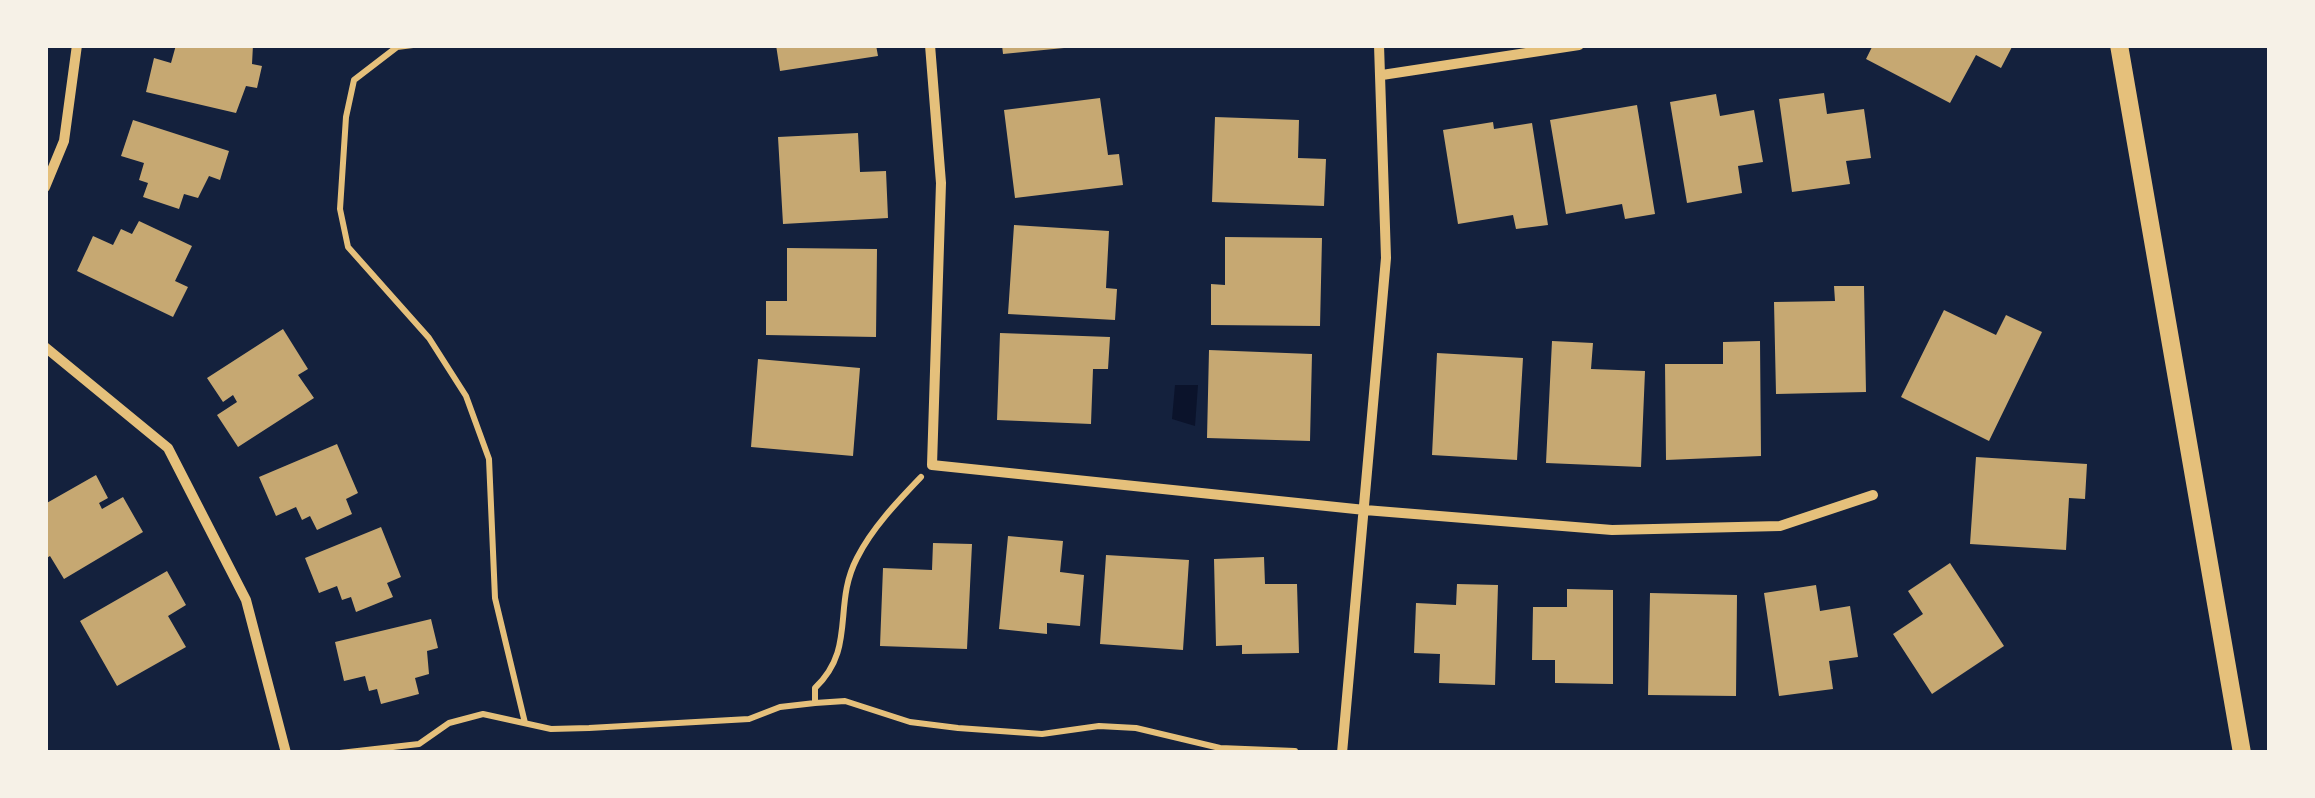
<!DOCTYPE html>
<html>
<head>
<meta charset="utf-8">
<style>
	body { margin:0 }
	#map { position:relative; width:2315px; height:798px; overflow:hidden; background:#14213d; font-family:Quicksand,sans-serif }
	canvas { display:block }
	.frame { position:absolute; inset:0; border:48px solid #f6f1e7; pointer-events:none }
</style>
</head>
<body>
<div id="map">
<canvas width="2315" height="798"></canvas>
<div class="frame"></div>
</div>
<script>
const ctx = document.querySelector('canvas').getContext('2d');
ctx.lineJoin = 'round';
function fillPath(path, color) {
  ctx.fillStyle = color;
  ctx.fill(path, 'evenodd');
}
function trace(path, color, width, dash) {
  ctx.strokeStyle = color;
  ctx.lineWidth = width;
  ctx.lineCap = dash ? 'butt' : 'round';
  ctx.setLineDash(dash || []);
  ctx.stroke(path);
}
fillPath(new Path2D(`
	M 1175,385 L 1198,385 L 1195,426 L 1172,419 Z`), '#0b132b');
fillPath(new Path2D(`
	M 176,45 L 253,45 L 252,64 L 262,66 L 257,88 L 246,86 L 236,113 L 146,92 L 154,58 L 171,63 Z
	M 776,45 L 876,45 L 878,56 L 780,71 Z
	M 1002,45 L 1064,45 L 1064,48 L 1003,54 Z
	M 1873,45 L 2013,45 L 2001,68 L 1976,55 L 1950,103 L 1866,59 Z
	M 1824,93 L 1827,114 L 1864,109 L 1871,158 L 1846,161 L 1850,184 L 1792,192 L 1779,99 Z
	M 1716,94 L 1720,116 L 1754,110 L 1763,162 L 1738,166 L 1742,193 L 1687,203 L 1670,102 Z
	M 1100,98 L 1108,155 L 1119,154 L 1123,185 L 1015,198 L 1004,110 Z
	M 1637,105 L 1655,214 L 1625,219 L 1622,204 L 1566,214 L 1550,120 Z
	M 1215,117 L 1299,120 L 1298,158 L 1326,159 L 1324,206 L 1212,202 Z
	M 133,120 L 229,151 L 220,180 L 209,176 L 198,198 L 184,194 L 179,209 L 143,197 L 148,183 L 139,180 L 144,163 L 121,156 Z
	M 1493,122 L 1494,129 L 1532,123 L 1548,225 L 1516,229 L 1513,215 L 1458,224 L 1443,130 Z
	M 858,133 L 860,172 L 886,171 L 888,218 L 783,224 L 778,137 Z
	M 139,221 L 192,246 L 175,281 L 188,287 L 173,317 L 77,271 L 93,236 L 113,245 L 121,229 L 132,234 Z
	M 1014,225 L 1109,231 L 1106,288 L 1117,289 L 1115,320 L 1008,314 Z
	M 1225,237 L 1322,238 L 1320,326 L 1211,325 L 1211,284 L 1225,285 Z
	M 787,248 L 877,249 L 876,337 L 766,335 L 766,301 L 787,301 Z
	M 1834,286 L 1864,286 L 1866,392 L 1776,394 L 1774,302 L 1835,301 Z
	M 1944,310 L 1996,335 L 2006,315 L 2042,332 L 1989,441 L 1901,397 Z
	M 283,329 L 308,369 L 298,375 L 314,398 L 238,447 L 217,415 L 237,402 L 233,395 L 223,402 L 207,378 Z
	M 1000,333 L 1110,337 L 1108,369 L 1093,369 L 1091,424 L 997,420 Z
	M 1552,341 L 1593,343 L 1591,369 L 1645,371 L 1641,467 L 1546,463 Z
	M 1760,341 L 1761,456 L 1666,460 L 1665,364 L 1723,364 L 1723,342 Z
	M 1209,350 L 1312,354 L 1310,441 L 1207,438 Z
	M 1437,353 L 1523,358 L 1517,460 L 1432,455 Z
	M 758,359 L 860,368 L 853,456 L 751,447 Z
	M 337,444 L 358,493 L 346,499 L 352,514 L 317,530 L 310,516 L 302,520 L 296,507 L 276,516 L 259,477 Z
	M 1976,457 L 2087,464 L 2085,499 L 2069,498 L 2066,550 L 1970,544 Z
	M 96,475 L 108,498 L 99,503 L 102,509 L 123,497 L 143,532 L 64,579 L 50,556 L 45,559 L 45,504 Z
	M 381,527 L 401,577 L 387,583 L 393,597 L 356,612 L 351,597 L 342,600 L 337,586 L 319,593 L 305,558 Z
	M 1008,536 L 1063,541 L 1060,572 L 1084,575 L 1080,626 L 1047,623 L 1047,634 L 999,629 Z
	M 933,543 L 972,544 L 967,649 L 880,646 L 883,568 L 932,570 Z
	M 1106,555 L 1189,560 L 1183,650 L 1100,644 Z
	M 1264,557 L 1265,584 L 1297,584 L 1299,653 L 1242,654 L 1242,645 L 1216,646 L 1214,559 Z
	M 1950,563 L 2004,646 L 1932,694 L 1893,634 L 1923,614 L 1908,591 Z
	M 167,571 L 186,605 L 168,616 L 186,647 L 117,686 L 80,621 Z
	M 1457,584 L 1498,585 L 1495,685 L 1439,683 L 1440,654 L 1414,653 L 1416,603 L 1456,605 Z
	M 1816,585 L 1820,611 L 1850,606 L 1858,657 L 1829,661 L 1833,689 L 1779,696 L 1764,593 Z
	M 1567,589 L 1613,590 L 1613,684 L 1555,683 L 1555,660 L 1532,660 L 1533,607 L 1567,607 Z
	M 1650,593 L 1737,595 L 1736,696 L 1648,695 Z
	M 431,619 L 438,648 L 427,651 L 429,674 L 415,678 L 419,694 L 381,704 L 377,689 L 369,691 L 365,676 L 344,681 L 335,642 Z`), '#c6a872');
trace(new Path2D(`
	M 413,45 L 397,47 L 354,80 L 346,117 L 340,209 L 348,247 L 429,338 L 466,396 L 489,459 L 495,598 L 525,723
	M 815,703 L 845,701 L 910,722 L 958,728 L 1042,734 L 1099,726 L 1136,728 L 1220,748 L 1295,751
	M 340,753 L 419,744 L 449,723 L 483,714 L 551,729 L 589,728 L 749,719 L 780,707 L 815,703 L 815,688 C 857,648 832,606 857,558 C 872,528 898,501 921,477`), '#e5c07b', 6);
trace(new Path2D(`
	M 930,45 L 941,183 L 932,465 L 1365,510 L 1612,530 L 1780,526 L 1873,495
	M 1382,75 L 1579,45
	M 45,187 L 64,141 L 77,45
	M 45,347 L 168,448 L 246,600 L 286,753
	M 1342,753 L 1386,258 L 1379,45`), '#e5c07b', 10);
trace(new Path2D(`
	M 2119,45 L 2242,753`), '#e5c07b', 18);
</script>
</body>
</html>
